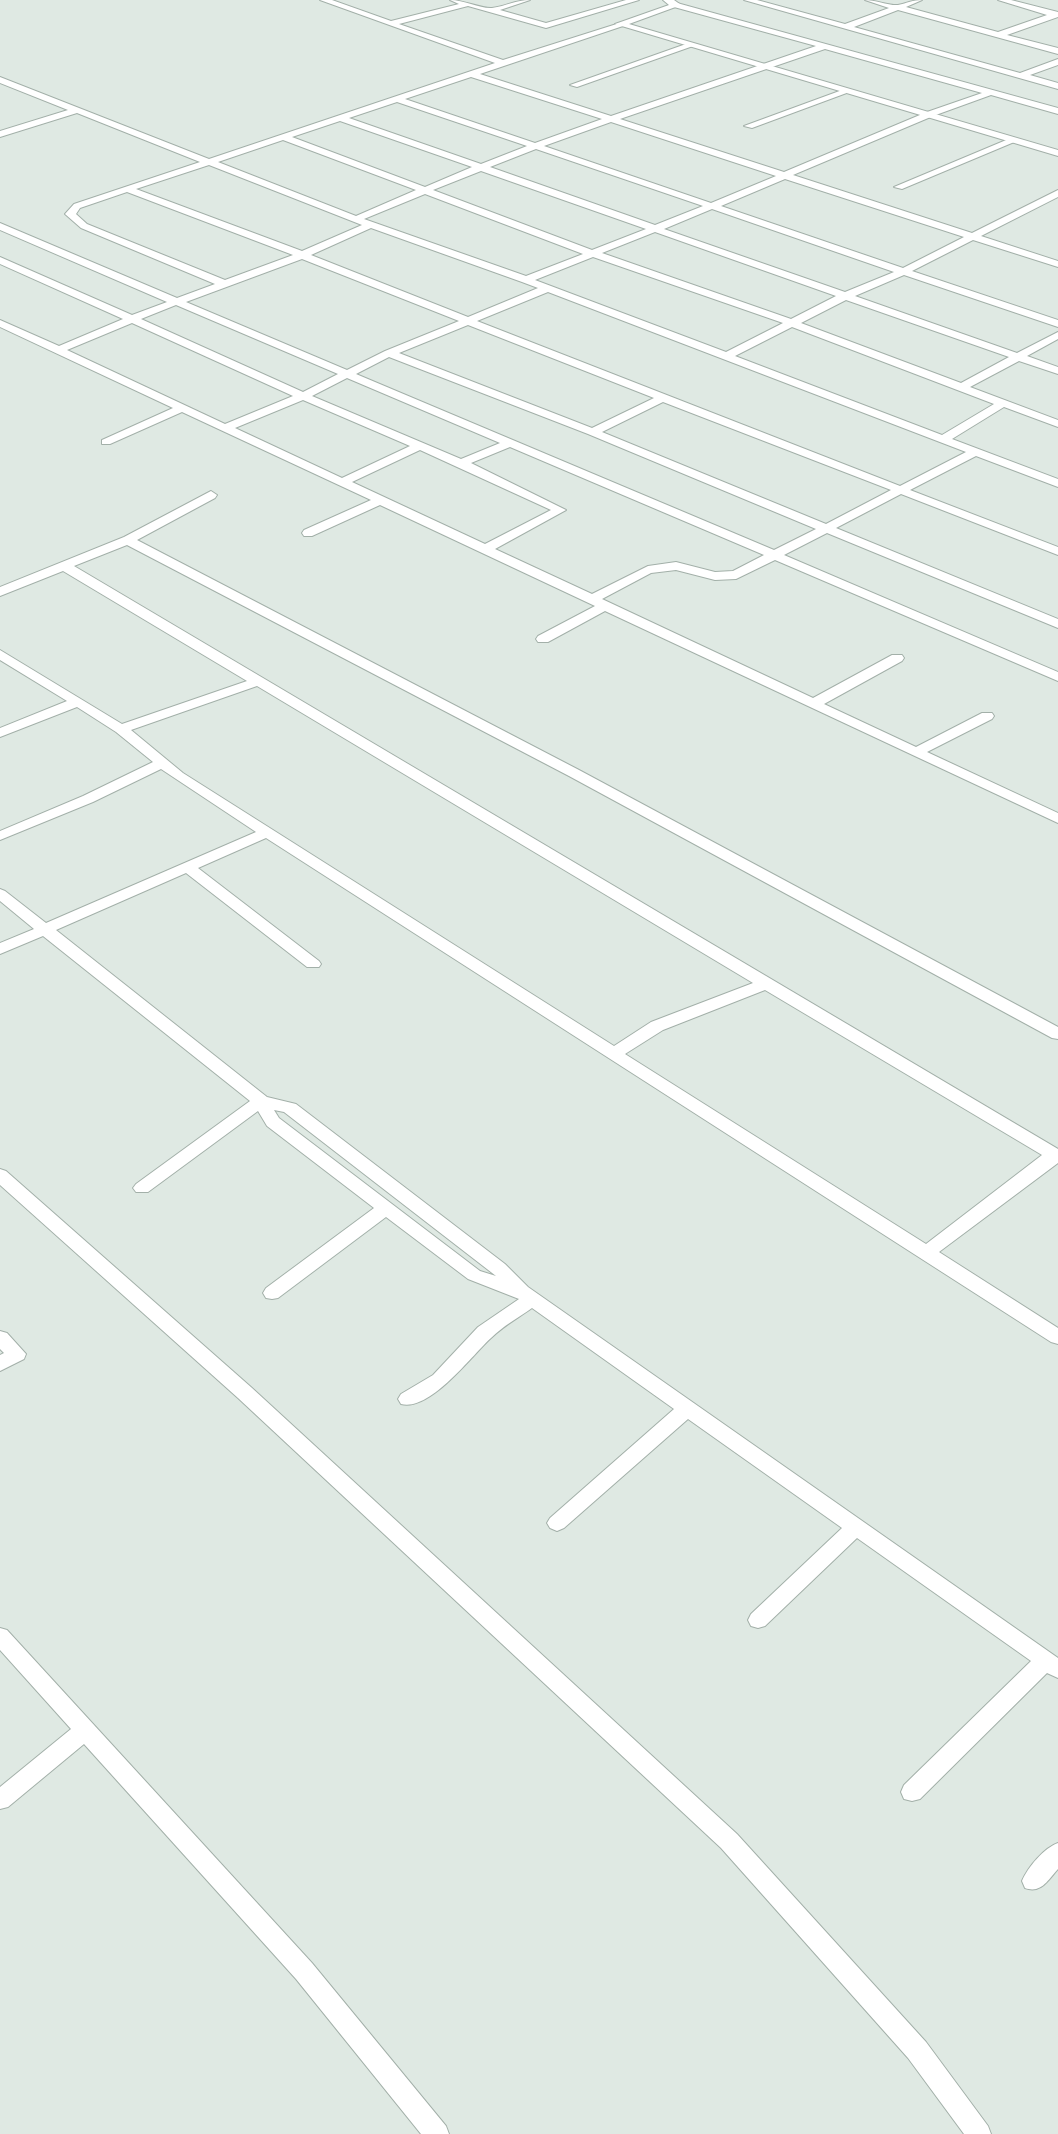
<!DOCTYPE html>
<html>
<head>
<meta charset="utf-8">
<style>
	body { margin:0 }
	canvas { display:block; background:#dfe9e3 }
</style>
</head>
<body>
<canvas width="1058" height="2134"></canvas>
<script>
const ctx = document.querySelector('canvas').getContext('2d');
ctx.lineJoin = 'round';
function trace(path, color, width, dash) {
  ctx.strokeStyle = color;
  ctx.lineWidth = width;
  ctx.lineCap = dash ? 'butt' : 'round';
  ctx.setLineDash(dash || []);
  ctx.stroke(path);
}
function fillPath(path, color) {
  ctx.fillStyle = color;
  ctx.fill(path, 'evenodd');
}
const minor = new Path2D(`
	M 320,0 L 332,0 L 391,21 L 459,4 L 450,0 C 464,0 481,9 492,8 C 506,6 516,0 530,0 L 500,10 L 546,23 L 626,0 L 639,0 L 546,28 L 468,6 L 399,24 L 503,60 L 623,22 L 623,26 L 480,74 L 611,116 L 816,46 L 674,7 L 674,3 L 677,3 L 1058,108 L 1058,114 L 991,95 L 933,116 L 793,175 L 972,233 L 1058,190 L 1058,197 L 981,236 L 1058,261 L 1058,267 L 973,240 L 912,271 L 1058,320 L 1058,327 L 904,275 L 855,296 L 1017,353 L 1058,332 L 1058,339 L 1027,356 L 1058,367 L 1058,374 L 1019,361 L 970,387 L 1058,420 L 1058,427 L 1004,407 L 952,439 L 1058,479 L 1058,487 L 976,456 L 910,490 L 1058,547 L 1058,555 L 901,494 L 836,528 L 1058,619 L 1058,628 L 827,533 L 784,555 L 1058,672 L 1058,681 L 775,560 L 736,579 L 715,580 L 676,570 L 651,573 L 602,599 L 813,698 L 892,655 L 902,655 L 904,658 L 902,661 L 824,704 L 916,747 L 982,713 L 992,713 L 994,716 L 992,719 L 927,752 L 1058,813 L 1058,823 L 605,611 L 548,642 L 538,642 L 536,639 L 538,636 L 595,606 L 380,505 L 312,536 L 304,536 L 302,533 L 304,530 L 371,500 L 182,412 L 110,444 L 102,444 L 102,440 L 173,408 L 0,327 L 0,320 L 59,346 L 123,319 L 0,264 L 0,257 L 132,315 L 167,302 L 0,230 L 0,223 L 177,298 L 215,284 L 81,228 L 65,214 L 74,204 L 200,162 L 77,113 L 0,137 L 0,131 L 68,110 L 0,83 L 0,77 L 209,159 L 495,63 ZM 825,49 L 982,93 L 927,112 L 784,172 L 620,119 ZM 471,77 L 602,119 L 535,143 L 405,99 ZM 397,102 L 527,146 L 481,164 L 349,118 ZM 340,121 L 472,167 L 425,187 L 292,137 ZM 611,122 L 776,176 L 711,203 L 544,146 ZM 283,140 L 416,190 L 356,216 L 218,162 ZM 536,149 L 703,206 L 655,225 L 490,167 ZM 209,165 L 362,225 L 302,251 L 136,189 ZM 481,171 L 646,229 L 592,250 L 433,190 ZM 785,179 L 964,237 L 903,268 L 721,206 ZM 127,192 L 293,255 L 225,280 L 87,224 L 76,214 L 80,208 ZM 425,194 L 583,254 L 526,276 L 364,219 ZM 712,209 L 894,272 L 845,292 L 664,229 ZM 371,228 L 522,282 L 538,288 L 468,317 L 311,255 ZM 655,232 L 836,296 L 791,319 L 602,253 ZM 593,257 L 783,323 L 726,352 L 535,280 ZM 302,259 L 459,321 L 385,351 L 347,370 L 186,302 ZM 548,292 L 966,452 L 900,486 L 477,321 ZM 846,300 L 1009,357 L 961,383 L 801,323 ZM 176,305 L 338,374 L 303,392 L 141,319 ZM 132,323 L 293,396 L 225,424 L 67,350 ZM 468,325 L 654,398 L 592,428 L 399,353 ZM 792,327 L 994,404 L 942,435 L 735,356 ZM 389,357 L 588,434 L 816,529 L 774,550 L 356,374 ZM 347,378 L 500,443 L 461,459 L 312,396 ZM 303,400 L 410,446 L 342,478 L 235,428 ZM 663,402 L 891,490 L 826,524 L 602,432 ZM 510,447 L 764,555 L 733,571 L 715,572 L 676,562 L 648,566 L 592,594 L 495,549 L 566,510 L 471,463 ZM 420,450 L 551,510 L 485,544 L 352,482 Z
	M 744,0 L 757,0 L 845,24 L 889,8 L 865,0 C 875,0 890,6 898,5 C 907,3 913,0 922,0 L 906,7 L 998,32 L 1047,15 L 998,0 L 1011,0 L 1058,12 L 1058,17 L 1007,35 L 1058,48 L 1058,54 L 898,10 L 854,27 L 1020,73 L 1058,59 L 1058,65 L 1030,75 L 1058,83 L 1058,89 Z
	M 686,44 L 693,46 L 577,87 L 570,85 Z
	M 845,89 L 852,91 L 752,128 L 744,126 Z
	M 1011,138 L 1019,140 L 902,189 L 894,187 Z
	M 211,491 L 217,495 L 215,498 L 137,540 L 579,770 L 1058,1027 L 1058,1039 L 1052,1038 L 569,776 L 127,545 L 74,566 L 1058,1149 L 1058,1163 L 939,1252 L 1058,1328 L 1058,1344 L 1051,1342 L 266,838 L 198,868 L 319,961 L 321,964 L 319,967 L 307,967 L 186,873 L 56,930 L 267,1097 L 296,1104 L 505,1264 L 528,1287 L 1058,1658 L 1058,1678 L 1047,1673 L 920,1799 L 912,1801 L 904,1799 L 901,1792 L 904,1785 L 1031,1661 L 857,1538 L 765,1626 L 758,1628 L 751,1626 L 748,1620 L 751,1614 L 842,1528 L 688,1419 L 564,1528 L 557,1531 L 550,1528 L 547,1523 L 550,1518 L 674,1409 L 532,1308 C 518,1318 503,1326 491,1338 C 472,1355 430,1412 401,1404 L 398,1399 L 401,1394 L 433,1375 L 478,1327 L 519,1299 L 468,1279 L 386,1217 L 278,1298 L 272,1299 L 266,1298 L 263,1293 L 266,1288 L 374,1208 L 267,1126 L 258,1111 L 148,1192 L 136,1192 L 133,1188 L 136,1184 L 250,1101 L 43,936 L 0,954 L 0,943 L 34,929 L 0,901 L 0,889 L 5,891 L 46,923 L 256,832 L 161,769 L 93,802 L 0,840 L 0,831 L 83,796 L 153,762 L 116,732 L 77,707 L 0,737 L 0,728 L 67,701 L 0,660 L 0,650 L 122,724 L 247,681 L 63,571 L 0,596 L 0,587 L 124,537 ZM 257,686 L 753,983 L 651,1022 L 614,1046 L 183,773 L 131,730 ZM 765,990 L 1042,1155 L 926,1244 L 625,1054 L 663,1030 ZM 274,1110 L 284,1112 L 496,1276 L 480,1271 L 279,1118 Z
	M 0,1169 L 6,1171 L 252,1388 L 737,1834 L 926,2042 L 988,2126 L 991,2134 L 964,2134 L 908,2058 L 721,1848 L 238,1398 L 0,1185 Z
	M 0,1331 L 7,1333 L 26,1354 L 24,1359 L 0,1371 L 0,1355 L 4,1353 L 0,1349 Z
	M 0,1628 L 7,1630 L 312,1963 L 446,2126 L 449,2134 L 421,2134 L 296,1979 L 84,1744 L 8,1807 L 0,1809 L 0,1787 L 71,1729 L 0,1650 Z
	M 1058,1843 L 1058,1869 C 1048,1880 1041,1894 1025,1888 L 1022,1881 C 1028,1867 1044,1848 1058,1843 Z`);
const tertiary = new Path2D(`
	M 663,0 L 674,0 L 681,5 L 629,24 L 1058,150 L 1058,156 L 615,24 L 669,5 Z`);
trace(minor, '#a3b0a9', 2);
trace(tertiary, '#a3b0a9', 2);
fillPath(minor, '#fff');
fillPath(tertiary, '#fff');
</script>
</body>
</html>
